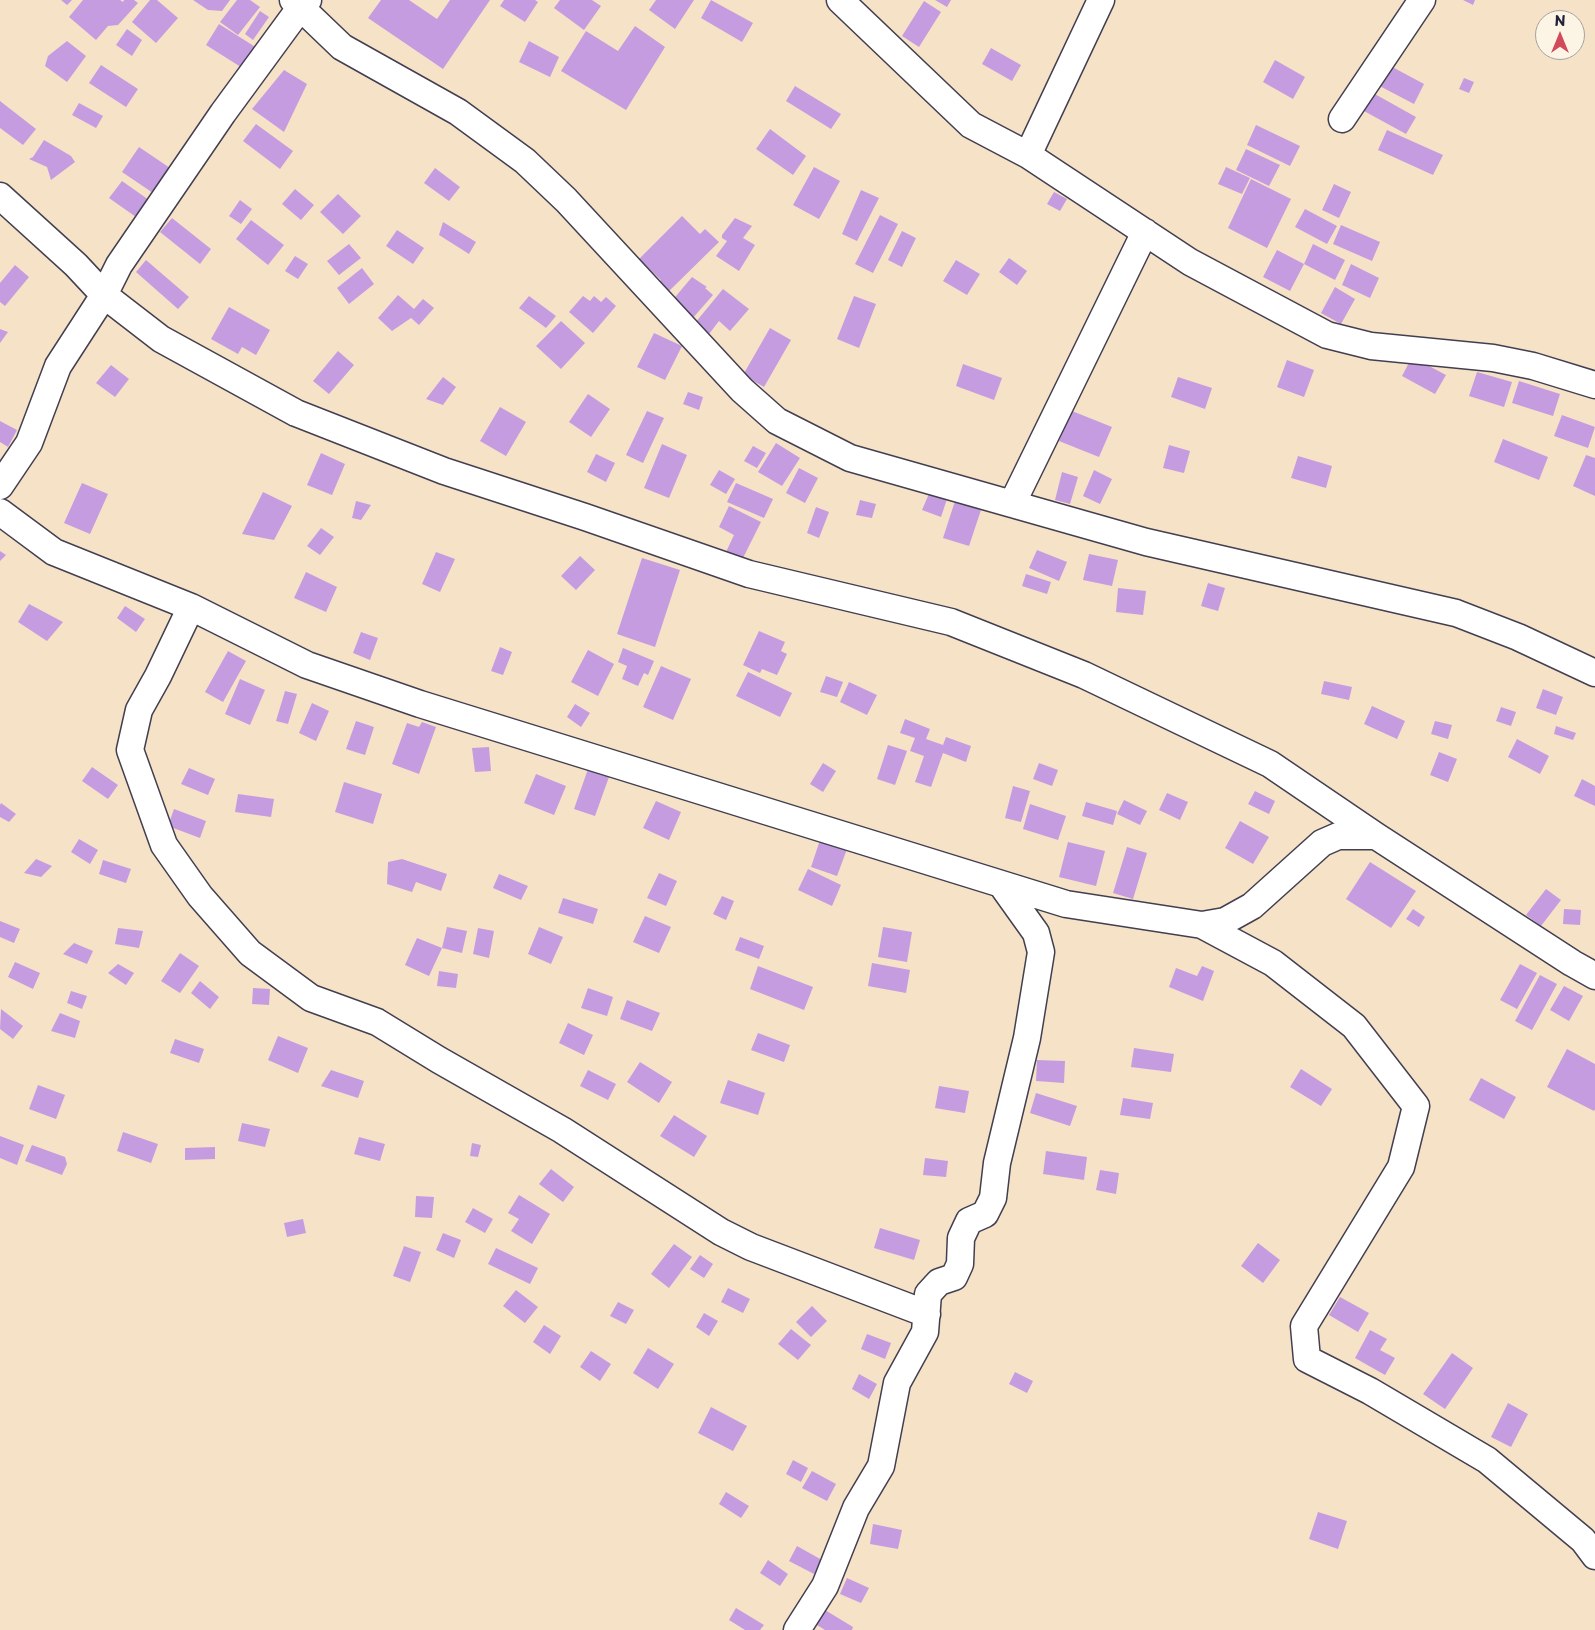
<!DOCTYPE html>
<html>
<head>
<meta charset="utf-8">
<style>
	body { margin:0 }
	#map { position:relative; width:1595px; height:1630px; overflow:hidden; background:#f6e2c7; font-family:"Playpen Sans",sans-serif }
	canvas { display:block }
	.north { position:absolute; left:1535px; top:10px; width:50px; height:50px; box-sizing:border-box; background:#fcf5e5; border:1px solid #a5a1a1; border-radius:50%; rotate:0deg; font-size:14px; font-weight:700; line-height:20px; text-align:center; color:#22223b }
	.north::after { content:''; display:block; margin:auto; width:18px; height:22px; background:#d1495b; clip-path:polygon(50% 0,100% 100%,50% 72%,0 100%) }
</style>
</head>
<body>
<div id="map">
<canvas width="1595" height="1630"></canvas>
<div class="north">N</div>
</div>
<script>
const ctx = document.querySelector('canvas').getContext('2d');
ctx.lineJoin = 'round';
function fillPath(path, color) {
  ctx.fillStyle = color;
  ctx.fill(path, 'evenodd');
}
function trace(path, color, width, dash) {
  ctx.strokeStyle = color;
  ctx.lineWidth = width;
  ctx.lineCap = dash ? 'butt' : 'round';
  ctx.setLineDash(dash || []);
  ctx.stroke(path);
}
fillPath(new Path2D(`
	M 61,0 L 72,0 L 67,5 Z
	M 83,0 L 120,0 L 123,2 L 124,0 L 134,0 L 138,3 L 118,25 L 108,26 L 96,40 L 69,17 Z
	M 150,0 L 157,0 L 178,18 L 156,43 L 132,22 Z
	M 193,0 L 230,0 L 222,11 L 208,10 Z
	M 237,0 L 250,0 L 260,7 L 238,35 L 220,22 Z
	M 381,0 L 409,0 L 437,19 L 450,0 L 490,0 L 443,69 L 368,18 Z
	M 504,0 L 535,0 L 538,2 L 525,22 L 500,6 Z
	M 560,0 L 592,0 L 601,6 L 584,30 L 554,8 Z
	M 656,0 L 694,0 L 675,29 L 649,10 Z
	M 711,0 L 753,23 L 742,42 L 701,18 Z
	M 935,0 L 951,0 L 947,7 Z
	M 1463,0 L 1475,0 L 1473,5 Z
	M 924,1 L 941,12 L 919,47 L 902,36 Z
	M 260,11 L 269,17 L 253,40 L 245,34 Z
	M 219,24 L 257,48 L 244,69 L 206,45 Z
	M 635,26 L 665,47 L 626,110 L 561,71 L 586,31 L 618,51 Z
	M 127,29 L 142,40 L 132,56 L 116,45 Z
	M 67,41 L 86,56 L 67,82 L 45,66 L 48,56 Z
	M 529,41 L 559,57 L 550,77 L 519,62 Z
	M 991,48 L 1021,65 L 1012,81 L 982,64 Z
	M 1275,60 L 1305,77 L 1293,99 L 1263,82 Z
	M 1383,62 L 1424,84 L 1414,104 L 1372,82 Z
	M 101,65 L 138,89 L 126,107 L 89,83 Z
	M 284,70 L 307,84 L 284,132 L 252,109 Z
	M 1464,78 L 1474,82 L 1469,93 L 1459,89 Z
	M 795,86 L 841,114 L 831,129 L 786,101 Z
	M 1373,93 L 1416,117 L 1406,134 L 1364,111 Z
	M 0,101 L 36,129 L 23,145 L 0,128 Z
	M 79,103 L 103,116 L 96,128 L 72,115 Z
	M 256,124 L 293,151 L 280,169 L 243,141 Z
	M 1256,125 L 1300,146 L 1290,166 L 1247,145 Z
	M 770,129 L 806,156 L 793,175 L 756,149 Z
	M 1387,130 L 1443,155 L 1433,175 L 1378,150 Z
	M 44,140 L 71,156 L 75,162 L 51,180 L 47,167 L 29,159 L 33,157 Z
	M 139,147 L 173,170 L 156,195 L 122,172 Z
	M 1246,149 L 1280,165 L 1269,186 L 1236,170 Z
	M 814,167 L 840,181 L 819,219 L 793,205 Z
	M 1226,167 L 1250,178 L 1242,194 L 1218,184 Z
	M 435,168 L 460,187 L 449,201 L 424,183 Z
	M 1251,179 L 1291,199 L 1267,248 L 1228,228 Z
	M 122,181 L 149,200 L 136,217 L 109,198 Z
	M 1334,184 L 1351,192 L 1339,218 L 1322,210 Z
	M 295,189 L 314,205 L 301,220 L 282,204 Z
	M 861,190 L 879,198 L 857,241 L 842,234 Z
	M 1054,192 L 1067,199 L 1060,211 L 1047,204 Z
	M 338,194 L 361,216 L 343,234 L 320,212 Z
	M 240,200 L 252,209 L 241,224 L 229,216 Z
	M 1305,209 L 1337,226 L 1327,244 L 1295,227 Z
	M 880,215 L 898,224 L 873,273 L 855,264 Z
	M 682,216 L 700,234 L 705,229 L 719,242 L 665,295 L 655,286 L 661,280 L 639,259 Z
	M 172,218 L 211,249 L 200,264 L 160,232 Z
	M 735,218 L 752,226 L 743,238 L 755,245 L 739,271 L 716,256 L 727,241 L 722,238 L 722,235 Z
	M 251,220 L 284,245 L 268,265 L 236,239 Z
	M 443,222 L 476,242 L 469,254 L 439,235 Z
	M 1341,225 L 1380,242 L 1372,261 L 1333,244 Z
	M 397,230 L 424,248 L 413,264 L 386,246 Z
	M 902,231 L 916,238 L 902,267 L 888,260 Z
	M 349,244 L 361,258 L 339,275 L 327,261 Z
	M 1313,244 L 1345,260 L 1335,280 L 1304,264 Z
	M 1277,250 L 1304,264 L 1290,291 L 1263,277 Z
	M 295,256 L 308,264 L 298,279 L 285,271 Z
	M 1009,258 L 1027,271 L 1017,285 L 999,272 Z
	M 146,260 L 189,297 L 178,309 L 136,272 Z
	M 956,260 L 980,274 L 967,295 L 943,281 Z
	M 1351,264 L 1379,278 L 1370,298 L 1342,285 Z
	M 15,265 L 29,277 L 5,306 L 0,302 L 0,283 Z
	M 362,268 L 374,284 L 349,304 L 337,288 Z
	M 692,277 L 707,287 L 705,288 L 713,295 L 692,319 L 671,302 Z
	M 1335,287 L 1355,299 L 1341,324 L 1321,313 Z
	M 723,289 L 749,309 L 730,331 L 719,321 L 709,334 L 695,323 Z
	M 398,295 L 414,309 L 423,299 L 434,308 L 419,325 L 411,318 L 392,331 L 378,318 Z
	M 529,296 L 556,316 L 546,328 L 519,308 Z
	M 583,296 L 590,301 L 594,296 L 601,302 L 606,297 L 616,306 L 593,333 L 569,312 Z
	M 854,296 L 876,304 L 859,348 L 837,339 Z
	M 229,307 L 270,330 L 256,355 L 242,347 L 238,354 L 211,339 Z
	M 561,321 L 585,343 L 561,369 L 536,346 Z
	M 770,328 L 791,340 L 764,387 L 743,375 Z
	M 0,329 L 8,332 L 0,343 Z
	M 654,333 L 682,346 L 665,380 L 637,367 Z
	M 338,351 L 354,365 L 329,394 L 313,381 Z
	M 1412,357 L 1446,375 L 1435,394 L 1402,376 Z
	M 1287,360 L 1314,370 L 1304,397 L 1277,387 Z
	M 963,364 L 1002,378 L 994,400 L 956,386 Z
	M 111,365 L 129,379 L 115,397 L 96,383 Z
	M 1477,372 L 1512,382 L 1504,407 L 1469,396 Z
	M 443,377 L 456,387 L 443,405 L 426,399 Z
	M 1178,377 L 1212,388 L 1205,409 L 1171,397 Z
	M 1519,381 L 1560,394 L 1553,416 L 1512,403 Z
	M 688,392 L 703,397 L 699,410 L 683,404 Z
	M 588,394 L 610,409 L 591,437 L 569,422 Z
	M 500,407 L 526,422 L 506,456 L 480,441 Z
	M 647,411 L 664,418 L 643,463 L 626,455 Z
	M 1072,411 L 1112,427 L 1099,457 L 1059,441 Z
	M 1562,415 L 1595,427 L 1588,448 L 1554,436 Z
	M 0,421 L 17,430 L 8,447 L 0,442 Z
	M 1503,439 L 1548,457 L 1539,480 L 1494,462 Z
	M 776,443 L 800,458 L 782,486 L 758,472 Z
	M 662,444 L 687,455 L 669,498 L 644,488 Z
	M 1169,445 L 1190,451 L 1184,473 L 1163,468 Z
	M 753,446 L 766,453 L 757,468 L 744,461 Z
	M 321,453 L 345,464 L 332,495 L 307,485 Z
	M 596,454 L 615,463 L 606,482 L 587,472 Z
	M 1586,455 L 1595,458 L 1595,496 L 1573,486 Z
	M 1298,456 L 1332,466 L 1326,488 L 1291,478 Z
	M 799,468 L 818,478 L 805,503 L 786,493 Z
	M 719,470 L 735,479 L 726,494 L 710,485 Z
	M 1094,470 L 1112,479 L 1100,504 L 1083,496 Z
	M 1062,472 L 1078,477 L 1070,504 L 1055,500 Z
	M 82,483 L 108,494 L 90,534 L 64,523 Z
	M 736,483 L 773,499 L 764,518 L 727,502 Z
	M 931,489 L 948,496 L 941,517 L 922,510 Z
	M 263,492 L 292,506 L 274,540 L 242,534 Z
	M 860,500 L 876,504 L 872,518 L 856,515 Z
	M 356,501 L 371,505 L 361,520 L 352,518 Z
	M 955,501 L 981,510 L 969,546 L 943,538 Z
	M 729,506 L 761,522 L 742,560 L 726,552 L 734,535 L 719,527 Z
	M 816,507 L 829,512 L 819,538 L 807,533 Z
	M 321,528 L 334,537 L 320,555 L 307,546 Z
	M 1037,550 L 1067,562 L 1059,581 L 1029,568 Z
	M 0,551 L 6,555 L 0,561 Z
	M 436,552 L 455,559 L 440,592 L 422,584 Z
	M 1089,554 L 1118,560 L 1112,586 L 1083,580 Z
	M 580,556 L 595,570 L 576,590 L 561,576 Z
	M 642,558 L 680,570 L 655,647 L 617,634 Z
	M 306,572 L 337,587 L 326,612 L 294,598 Z
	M 1026,574 L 1051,582 L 1047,594 L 1022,586 Z
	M 1208,583 L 1225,588 L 1218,611 L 1201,606 Z
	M 1118,588 L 1146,591 L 1143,615 L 1116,612 Z
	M 29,604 L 63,622 L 47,641 L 18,622 Z
	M 125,606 L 145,619 L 136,632 L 117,618 Z
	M 759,631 L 785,642 L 781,651 L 787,654 L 777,675 L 762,669 L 760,673 L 743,665 Z
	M 361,632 L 378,638 L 370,660 L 353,653 Z
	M 500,647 L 512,652 L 503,675 L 491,671 Z
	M 623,648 L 654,661 L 648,675 L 644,673 L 638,686 L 622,679 L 627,666 L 618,662 Z
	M 588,650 L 614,664 L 598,696 L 571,682 Z
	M 228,651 L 246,661 L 223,702 L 205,692 Z
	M 661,666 L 691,679 L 673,720 L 643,707 Z
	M 748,672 L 792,693 L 780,717 L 736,696 Z
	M 826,676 L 843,682 L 837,697 L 820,692 Z
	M 240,679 L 265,690 L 250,725 L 225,714 Z
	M 1324,681 L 1352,687 L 1349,700 L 1321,694 Z
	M 849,682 L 877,695 L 867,715 L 840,702 Z
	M 1543,689 L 1563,697 L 1556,715 L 1536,708 Z
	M 285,691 L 297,694 L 288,724 L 276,721 Z
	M 312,703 L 329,711 L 316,741 L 299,733 Z
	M 575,704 L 590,713 L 581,727 L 567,717 Z
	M 1372,706 L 1405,721 L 1397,739 L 1364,724 Z
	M 1501,707 L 1516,712 L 1511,726 L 1496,721 Z
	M 905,719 L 930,729 L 926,739 L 943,745 L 946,737 L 971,746 L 966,762 L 943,753 L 931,787 L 915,782 L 924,756 L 910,751 L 915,738 L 900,733 Z
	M 356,721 L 374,727 L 365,755 L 346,749 Z
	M 1435,721 L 1452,725 L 1448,739 L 1431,734 Z
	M 422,722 L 436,727 L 419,774 L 392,764 L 407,723 L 419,727 Z
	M 1556,726 L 1576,733 L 1573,740 L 1554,734 Z
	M 1517,739 L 1549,756 L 1540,774 L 1508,757 Z
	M 888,745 L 907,751 L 895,785 L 877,779 Z
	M 489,747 L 491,771 L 475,772 L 472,748 Z
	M 1439,752 L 1457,759 L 1448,782 L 1430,775 Z
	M 823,763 L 836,771 L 823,792 L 810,784 Z
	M 1039,763 L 1058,770 L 1052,786 L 1033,779 Z
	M 92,767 L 118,785 L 108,799 L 82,781 Z
	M 189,768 L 215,779 L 208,795 L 181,784 Z
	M 588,769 L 609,777 L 595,816 L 574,809 Z
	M 536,774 L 566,786 L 554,815 L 524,803 Z
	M 1582,779 L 1595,786 L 1595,806 L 1574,796 Z
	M 344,782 L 382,794 L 373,824 L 335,812 Z
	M 1013,786 L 1030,791 L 1021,822 L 1005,818 Z
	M 1255,791 L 1275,801 L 1269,814 L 1248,804 Z
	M 1167,793 L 1188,802 L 1180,820 L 1159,810 Z
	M 238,794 L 274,799 L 271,817 L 235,812 Z
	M 1124,800 L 1147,811 L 1140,825 L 1117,814 Z
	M 656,801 L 681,812 L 669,840 L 643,828 Z
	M 1086,802 L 1117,811 L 1113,825 L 1082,816 Z
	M 1,803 L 16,814 L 9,822 L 0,817 L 0,805 Z
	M 1030,804 L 1066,816 L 1058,840 L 1023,829 Z
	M 174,809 L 206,821 L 200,838 L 168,826 Z
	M 1240,821 L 1269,837 L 1253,864 L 1225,848 Z
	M 79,839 L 98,850 L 90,864 L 71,852 Z
	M 820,840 L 847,849 L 837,876 L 811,867 Z
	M 1068,842 L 1105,851 L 1096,886 L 1059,877 Z
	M 1127,847 L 1147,853 L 1133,899 L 1113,893 Z
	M 36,859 L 52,866 L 41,877 L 24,873 Z
	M 402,859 L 447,874 L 441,891 L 416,882 L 412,892 L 387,884 L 388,862 Z
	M 103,860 L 131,869 L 126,883 L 99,874 Z
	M 1370,862 L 1416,891 L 1391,928 L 1346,899 Z
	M 808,869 L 841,885 L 832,906 L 798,890 Z
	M 659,873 L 677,881 L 666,906 L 647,898 Z
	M 499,874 L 528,886 L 521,900 L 493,888 Z
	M 1546,889 L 1561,900 L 1541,926 L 1526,915 Z
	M 722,896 L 734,901 L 726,920 L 713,914 Z
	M 563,898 L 598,909 L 593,924 L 558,913 Z
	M 1413,909 L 1425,917 L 1419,927 L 1406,919 Z
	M 1564,909 L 1581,910 L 1580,925 L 1563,924 Z
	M 645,916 L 671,927 L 659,953 L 633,942 Z
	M 0,921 L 20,929 L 14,943 L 0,937 Z
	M 447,927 L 467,931 L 462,953 L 442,948 Z
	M 539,927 L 563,937 L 551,964 L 528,954 Z
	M 883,927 L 912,932 L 907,962 L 878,957 Z
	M 118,928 L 143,931 L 139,948 L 115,944 Z
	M 478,928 L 494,931 L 489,958 L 473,954 Z
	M 740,937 L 764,946 L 759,959 L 735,950 Z
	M 417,938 L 442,948 L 429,976 L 405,965 Z
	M 74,943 L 93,951 L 87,964 L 63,954 Z
	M 180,953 L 199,966 L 180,993 L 161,981 Z
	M 15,962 L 40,973 L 33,989 L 8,977 Z
	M 872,963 L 910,970 L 906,993 L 868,986 Z
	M 118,964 L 134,973 L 126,985 L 108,973 Z
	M 1520,964 L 1537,973 L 1517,1009 L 1500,1000 Z
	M 758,966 L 813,987 L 804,1010 L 750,989 Z
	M 1202,966 L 1214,971 L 1203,1001 L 1169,987 L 1176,968 L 1197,976 Z
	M 439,971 L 458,974 L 456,988 L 437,986 Z
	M 1540,975 L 1557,984 L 1532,1030 L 1515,1021 Z
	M 200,981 L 219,997 L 210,1009 L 191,993 Z
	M 1564,986 L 1583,996 L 1569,1021 L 1550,1010 Z
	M 253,988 L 270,989 L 269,1005 L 252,1004 Z
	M 588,988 L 613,997 L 607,1016 L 581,1008 Z
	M 71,991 L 87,996 L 82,1009 L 67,1003 Z
	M 627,1000 L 660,1013 L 652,1031 L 620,1019 Z
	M 1,1009 L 23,1026 L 13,1039 L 0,1029 Z
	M 60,1013 L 80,1021 L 75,1038 L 51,1031 Z
	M 568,1023 L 593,1035 L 584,1055 L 559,1043 Z
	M 758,1033 L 790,1045 L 784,1062 L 751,1050 Z
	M 278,1036 L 308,1048 L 298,1073 L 268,1060 Z
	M 175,1039 L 204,1049 L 199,1063 L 170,1053 Z
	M 1134,1048 L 1174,1054 L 1171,1072 L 1131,1067 Z
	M 1567,1049 L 1595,1064 L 1595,1109 L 1594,1111 L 1547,1087 Z
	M 1037,1060 L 1065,1061 L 1064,1083 L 1036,1081 Z
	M 640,1062 L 672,1082 L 659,1103 L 627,1082 Z
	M 1301,1069 L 1332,1089 L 1321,1106 L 1290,1087 Z
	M 331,1070 L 364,1081 L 358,1098 L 321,1086 Z
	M 588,1070 L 616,1084 L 608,1100 L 580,1086 Z
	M 1481,1078 L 1516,1097 L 1504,1119 L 1469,1100 Z
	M 728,1080 L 765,1093 L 758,1115 L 720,1103 Z
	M 38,1085 L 65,1095 L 56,1119 L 29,1109 Z
	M 939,1086 L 969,1091 L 965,1113 L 935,1108 Z
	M 1036,1093 L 1077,1106 L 1070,1126 L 1030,1113 Z
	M 1123,1098 L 1153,1103 L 1150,1119 L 1120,1115 Z
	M 674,1115 L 707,1136 L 694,1157 L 660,1136 Z
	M 242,1123 L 270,1129 L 265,1147 L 238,1141 Z
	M 123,1132 L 158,1144 L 151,1163 L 117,1151 Z
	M 0,1136 L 24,1145 L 17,1165 L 0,1158 Z
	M 359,1137 L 385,1144 L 380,1161 L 354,1154 Z
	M 472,1143 L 481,1145 L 478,1157 L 470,1156 Z
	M 32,1145 L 65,1157 L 67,1164 L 62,1175 L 25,1161 Z
	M 215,1147 L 215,1159 L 185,1160 L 185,1148 Z
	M 1046,1151 L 1087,1157 L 1084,1180 L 1043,1174 Z
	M 925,1158 L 948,1161 L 946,1177 L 923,1175 Z
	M 551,1169 L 574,1187 L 563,1202 L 539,1184 Z
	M 1100,1170 L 1119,1173 L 1116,1194 L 1096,1190 Z
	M 519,1195 L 550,1214 L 532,1244 L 511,1231 L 519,1219 L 508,1213 Z
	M 416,1196 L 434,1197 L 432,1218 L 415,1217 Z
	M 473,1208 L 493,1219 L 485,1233 L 465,1222 Z
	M 303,1219 L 306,1233 L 287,1237 L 284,1223 Z
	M 880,1228 L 920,1240 L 914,1260 L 874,1248 Z
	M 443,1233 L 461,1240 L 454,1258 L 436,1250 Z
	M 1258,1243 L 1280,1260 L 1263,1283 L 1241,1266 Z
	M 674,1244 L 692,1257 L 669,1288 L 651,1274 Z
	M 404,1246 L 421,1252 L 410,1282 L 393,1276 Z
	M 496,1248 L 538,1268 L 530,1284 L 488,1264 Z
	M 700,1255 L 713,1264 L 704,1278 L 690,1269 Z
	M 728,1288 L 750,1299 L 743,1313 L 721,1302 Z
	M 516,1290 L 538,1307 L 525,1323 L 503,1306 Z
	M 1340,1297 L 1369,1313 L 1358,1332 L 1329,1315 Z
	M 618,1302 L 634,1310 L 626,1324 L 610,1316 Z
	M 812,1306 L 827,1321 L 811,1337 L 796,1322 Z
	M 704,1313 L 718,1321 L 709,1336 L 696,1327 Z
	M 544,1325 L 561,1336 L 550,1354 L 533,1342 Z
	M 791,1329 L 811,1345 L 798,1360 L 778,1344 Z
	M 1370,1330 L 1387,1339 L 1380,1350 L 1395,1358 L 1385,1375 L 1355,1358 Z
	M 867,1334 L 891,1343 L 885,1359 L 861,1349 Z
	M 648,1348 L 674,1364 L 658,1389 L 633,1373 Z
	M 591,1351 L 611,1364 L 600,1381 L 580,1367 Z
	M 1452,1353 L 1473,1368 L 1445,1409 L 1423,1394 Z
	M 1015,1372 L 1033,1381 L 1027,1393 L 1009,1384 Z
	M 859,1374 L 877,1384 L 869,1399 L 852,1389 Z
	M 1508,1403 L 1528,1414 L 1511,1447 L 1491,1437 Z
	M 711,1407 L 747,1426 L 733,1451 L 698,1433 Z
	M 793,1460 L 808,1468 L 801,1482 L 786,1474 Z
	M 812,1471 L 836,1484 L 827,1501 L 802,1488 Z
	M 726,1492 L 749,1506 L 741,1518 L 719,1504 Z
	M 1318,1512 L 1347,1521 L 1338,1549 L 1309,1539 Z
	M 873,1524 L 902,1530 L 898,1549 L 870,1544 Z
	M 797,1546 L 822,1560 L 814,1574 L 789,1561 Z
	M 768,1560 L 788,1574 L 780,1586 L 760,1573 Z
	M 847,1578 L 869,1588 L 861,1603 L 840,1594 Z
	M 736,1608 L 764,1625 L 760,1630 L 745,1630 L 729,1620 Z
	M 825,1610 L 853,1627 L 852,1630 L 825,1630 L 817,1625 Z`), '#c69ce1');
const street = new Path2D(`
	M 293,0 L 342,47 L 458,112 L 525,161 L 566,200 L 742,390 L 777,421 L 850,458 L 1146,542 L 1456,613 L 1518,637 L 1595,673
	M 840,0 L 971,125 L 1028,155 L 1190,262 L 1327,335 L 1371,346 L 1493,358 L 1533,366 L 1595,385
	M 1342,119 L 1422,0
	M 1028,155 L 1101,0
	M 0,196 L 76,265 L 104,295 L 161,339 L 296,413 L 444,471 L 585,517 L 749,574 L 951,622 L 1084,675 L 1270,764 L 1376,836 L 1572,963 L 1595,976
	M 0,486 L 29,443 L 58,366 L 104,295 L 119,265 L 223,113 L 300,8 L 308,0
	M 1012,504 L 1145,232
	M 0,512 L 54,552 L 191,607 L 307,665 L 420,704 L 1066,904 L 1202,925 L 1225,921 L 1252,906 L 1322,843 L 1338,836 L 1376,836
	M 191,607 L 158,676 L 139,710 L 130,750 L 164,845 L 200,896 L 250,953 L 311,998 L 377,1022 L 439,1060 L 562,1130 L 721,1232 L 751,1247 L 927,1314
	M 1202,925 L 1273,963 L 1354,1026 L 1416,1106 L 1401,1167 L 1304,1326 L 1307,1359 L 1370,1391 L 1487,1460 L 1583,1540 L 1595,1556
	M 797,1630 L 825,1586 L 856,1508 L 881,1466 L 897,1383 L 925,1332 L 928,1294 L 939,1282 L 954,1277 L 960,1264 L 961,1238 L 969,1221 L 985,1214 L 993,1198 L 997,1163 L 1027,1038 L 1041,952 L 1036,933 L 1001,884`);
trace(street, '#423f50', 29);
trace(street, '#fff', 26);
</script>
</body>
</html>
